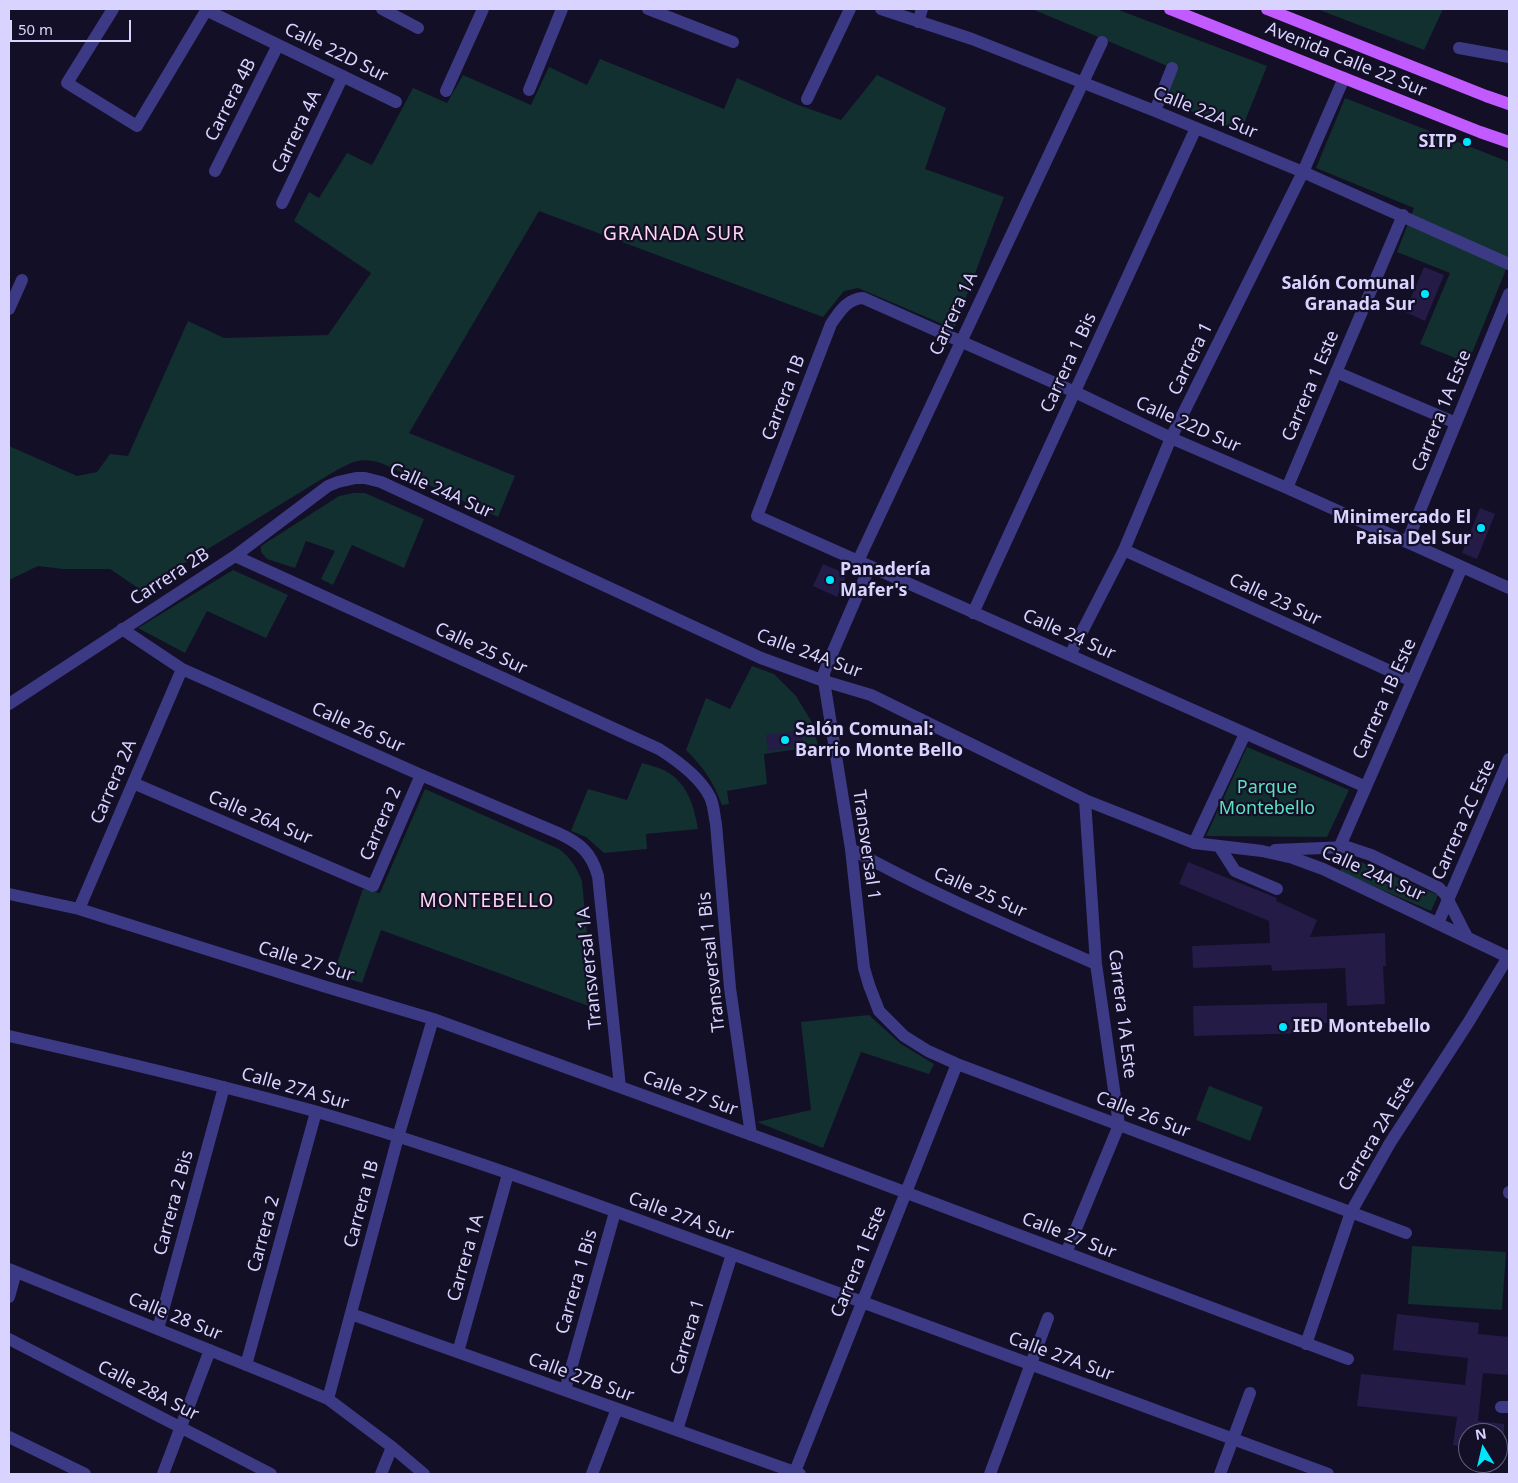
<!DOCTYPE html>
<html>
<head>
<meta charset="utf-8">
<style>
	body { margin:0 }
	#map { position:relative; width:1518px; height:1483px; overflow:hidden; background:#130f26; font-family:"Noto Sans",sans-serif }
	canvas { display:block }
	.frame { position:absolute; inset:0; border:10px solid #d9d4ff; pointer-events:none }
	.north { position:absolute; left:1458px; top:1423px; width:50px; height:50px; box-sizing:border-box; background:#130f26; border:1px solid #625e7d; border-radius:50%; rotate:351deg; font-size:14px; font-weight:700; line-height:20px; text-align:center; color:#d9d4ff }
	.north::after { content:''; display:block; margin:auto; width:18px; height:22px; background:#00e5ff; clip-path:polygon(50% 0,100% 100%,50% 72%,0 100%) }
	.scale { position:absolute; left:10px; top:20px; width:121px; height:22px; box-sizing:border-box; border:2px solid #d9d4ff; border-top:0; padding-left:6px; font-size:15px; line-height:18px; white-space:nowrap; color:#d9d4ff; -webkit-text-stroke:4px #130f26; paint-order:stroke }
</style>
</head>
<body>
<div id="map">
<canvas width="1518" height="1483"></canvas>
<div class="frame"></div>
<div class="north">N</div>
<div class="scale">50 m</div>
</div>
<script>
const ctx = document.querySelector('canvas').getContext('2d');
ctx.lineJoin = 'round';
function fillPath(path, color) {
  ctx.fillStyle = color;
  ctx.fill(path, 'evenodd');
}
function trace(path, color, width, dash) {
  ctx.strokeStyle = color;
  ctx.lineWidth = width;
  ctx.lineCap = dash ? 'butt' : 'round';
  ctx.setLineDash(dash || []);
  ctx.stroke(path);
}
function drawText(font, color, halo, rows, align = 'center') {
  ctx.font = font + ' "Noto Sans",sans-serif';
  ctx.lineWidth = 4.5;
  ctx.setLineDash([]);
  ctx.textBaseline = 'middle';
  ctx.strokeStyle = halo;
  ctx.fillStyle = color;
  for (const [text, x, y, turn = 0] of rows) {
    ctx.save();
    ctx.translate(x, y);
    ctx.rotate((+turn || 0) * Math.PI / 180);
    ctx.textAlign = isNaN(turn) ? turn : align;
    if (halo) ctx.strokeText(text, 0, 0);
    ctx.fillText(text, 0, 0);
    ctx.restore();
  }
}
fillPath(new Path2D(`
	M 1032,9 L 1116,9 L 1267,66 L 1241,131 L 1160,99 L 1172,68 Z
	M 1317,9 L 1443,9 L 1424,50 Z
	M 600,59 L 724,109 L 737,78 L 798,105 L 841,120 L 877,75 L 946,108 L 925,169 L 1004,197 L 954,329 L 858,288 L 844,291 L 823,317 L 539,211 L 409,433 L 515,476 L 498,517 L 381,463 C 359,456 350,463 330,474 L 141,590 L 110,569 L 63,569 L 38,566 L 9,580 L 9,446 L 77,476 L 97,472 L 110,454 L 128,456 L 188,321 L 224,338 L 328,335 L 371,273 L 294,221 L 309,192 L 319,198 L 347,153 L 372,165 L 413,88 L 447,103 L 463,75 L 531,105 L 549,67 L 587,85 Z
	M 1345,98 L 1509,162 L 1509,262 L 1468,363 L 1420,344 L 1450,273 L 1397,252 L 1414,208 L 1316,168 Z
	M 353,493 L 365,493 L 424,519 L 404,568 L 352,545 L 333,585 L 321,579 L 335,551 L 306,541 L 295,568 L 267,559 L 261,552 L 261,546 L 339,496 Z
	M 233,570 L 288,595 L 266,638 L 207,611 L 185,653 L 138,628 Z
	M 752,666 L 774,674 L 796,696 L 813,724 L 818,746 L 764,754 L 767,784 L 727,791 L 729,804 L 722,805 C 713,781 704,768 686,750 L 706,698 L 730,709 Z
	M 1247,747 L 1349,790 L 1327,837 L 1206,836 Z
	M 642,763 C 649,765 657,767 664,770 C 687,782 694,805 698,829 L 646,834 L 647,849 L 604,853 L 586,837 L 571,831 L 588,789 L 627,800 Z
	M 425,789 L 559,849 C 571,858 576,867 582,881 L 594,1008 L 381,930 L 362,983 L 333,974 L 363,889 L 380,893 Z
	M 1347,856 L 1438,895 L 1431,911 L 1340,872 Z
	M 869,1015 L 901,1044 L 934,1064 L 929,1074 L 861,1052 L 823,1148 L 757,1122 L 811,1110 L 801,1022 Z
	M 1209,1086 L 1263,1107 L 1250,1141 L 1196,1120 Z
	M 1412,1246 L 1506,1252 L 1502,1310 L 1408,1304 Z`), '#12302f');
fillPath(new Path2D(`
	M 1424,267 L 1444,275 L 1425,321 L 1405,312 Z
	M 1480,508 L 1495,514 L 1477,559 L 1462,553 Z
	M 823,564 L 847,574 L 837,597 L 813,586 Z
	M 802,730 L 804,746 L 768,751 L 766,735 Z
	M 1188,862 L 1277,898 L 1276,901 L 1317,920 L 1310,937 L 1385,933 L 1386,966 L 1383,966 L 1385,1004 L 1347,1006 L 1345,968 L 1272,971 L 1271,965 L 1193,968 L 1192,946 L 1270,943 L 1269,921 L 1179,884 Z
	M 1327,1003 L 1327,1023 L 1312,1024 L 1312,1033 L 1194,1036 L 1193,1006 Z
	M 1397,1314 L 1479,1323 L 1478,1334 L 1509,1337 L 1509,1375 L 1483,1373 L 1478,1421 L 1504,1424 L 1504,1433 L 1468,1433 L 1468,1447 L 1453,1445 L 1457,1417 L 1357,1406 L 1361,1374 L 1465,1385 L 1468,1358 L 1393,1350 Z`), '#241b47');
trace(new Path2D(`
	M 113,9 L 67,83 L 137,126 L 207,9
	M 382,9 L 418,28
	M 648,9 L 733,42
	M 881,9 L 972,39 L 1155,111 L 1303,172 L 1509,264
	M 206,10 L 396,102
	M 918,22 L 922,9
	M 1459,48 L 1509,57
	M 529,90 L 562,9
	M 446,91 L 483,9
	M 807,99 L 850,9
	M 1155,111 L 1172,68
	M 215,171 L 278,45
	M 282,203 L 343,76
	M 9,309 L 22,280
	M 1336,372 L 1456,423
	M 1287,488 L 1403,215
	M 1407,542 L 1509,294
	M 1124,550 L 1412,681
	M 235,556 L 659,749 C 678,761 700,777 710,797 C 714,805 714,815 716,824 L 730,988 L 751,1135
	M 858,561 L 1102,42
	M 870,566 L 828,663 L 824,673 L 824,681 L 851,849 L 864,968 L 869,985 L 879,1011 L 904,1036 L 928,1051 L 957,1064 L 1406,1233
	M 973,613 L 1196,128
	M 122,629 L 182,669 L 421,775 L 558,833 C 580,843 591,852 598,876 L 620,1087
	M 1070,655 L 1124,550 L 1171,438 L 1303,172 L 1344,78
	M 9,704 L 235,556 L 328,486 L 338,482 L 356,478 L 365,478 L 381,482 L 761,658 L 824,681 L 871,695 L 1085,800 L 1194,843 L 1262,851 L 1293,858 L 1323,869 L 1508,957 L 1468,1023 L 1390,1143 L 1351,1212 L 1306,1344
	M 133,783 L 373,886 L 421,775
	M 1366,787 L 757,516 L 831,324 C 840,311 847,299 863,298 L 1075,392 L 1171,438 L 1287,488 L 1509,588
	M 1194,843 L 1245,734
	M 1219,846 L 1235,871 L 1277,889
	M 1340,846 L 1462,567
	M 851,849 C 930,893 1014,928 1096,964
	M 1275,850 L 1347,847 L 1371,855 L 1439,888 L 1445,894 L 1467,937
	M 9,894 L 79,909 L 323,986 L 433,1019 L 785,1147 L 1348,1359
	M 79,909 L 182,669
	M 1438,923 L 1509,759
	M 9,1036 C 111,1059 213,1083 314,1111 C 453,1151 589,1202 724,1251 C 926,1325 1127,1400 1328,1474
	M 1509,1193 L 1509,1192
	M 1066,1253 L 1119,1125 L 1096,964 L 1085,800
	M 9,1269 L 286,1381 L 328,1399 L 392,1447 L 424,1474
	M 9,1297 L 16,1272
	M 351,1314 L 800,1474
	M 158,1329 L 224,1087
	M 9,1339 L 271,1474
	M 458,1352 L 508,1174
	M 246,1365 L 316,1112
	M 565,1390 L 615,1212
	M 328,1399 L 398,1137 L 433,1019
	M 1501,1407 L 1509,1407
	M 677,1430 L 732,1254
	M 9,1437 L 85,1474
	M 163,1474 L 210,1350
	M 381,1474 L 392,1447
	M 592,1474 L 617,1409
	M 794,1474 L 957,1064
	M 990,1474 L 1048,1318
	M 1220,1474 L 1250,1393`), '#3d3a85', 12);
trace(new Path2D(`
	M 1170,9 L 1480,132 L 1509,142
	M 1267,9 L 1486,96 L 1509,104`), '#c25bff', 12);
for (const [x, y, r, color] of [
	[1467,142,5,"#00e5ff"],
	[1425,294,5,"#00e5ff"],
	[1481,528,5,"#00e5ff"],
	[830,580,5,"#00e5ff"],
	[785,740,5,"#00e5ff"],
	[1283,1027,5,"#00e5ff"]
]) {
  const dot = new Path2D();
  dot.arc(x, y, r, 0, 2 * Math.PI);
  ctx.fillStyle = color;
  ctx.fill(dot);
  trace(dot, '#130f26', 2);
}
drawText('18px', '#d9d4ff', '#130f26', [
	["Calle 22D Sur",336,53,26],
	["Avenida Calle 22 Sur",1346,60,22],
	["Carrera 4B",231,100,-63],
	["Calle 22A Sur",1205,113,22],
	["Carrera 4A",297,132,-64],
	["Carrera 1A",954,314,-65],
	["Carrera 1",1191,359,-64],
	["Carrera 1 Bis",1069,363,-65],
	["Carrera 1 Este",1311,386,-67],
	["Carrera 1B",784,398,-69],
	["Carrera 1A Este",1442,411,-68],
	["Calle 22D Sur",1188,425,24],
	["Calle 24A Sur",441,491,24],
	["Carrera 2B",170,577,-33],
	["Calle 23 Sur",1275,600,25],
	["Calle 24 Sur",1069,635,24],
	["Calle 25 Sur",481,649,25],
	["Calle 24A Sur",809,654,20],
	["Carrera 1B Este",1385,699,-66],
	["Calle 26 Sur",358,728,24],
	["Carrera 2A",114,782,-67],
	["Calle 26A Sur",260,818,23],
	["Carrera 2C Este",1464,820,-66],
	["Carrera 2",381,824,-67],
	["Transversal 1",866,845,82],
	["Calle 24A Sur",1373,874,24],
	["Calle 25 Sur",980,893,24],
	["Calle 27 Sur",306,962,17],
	["Transversal 1 Bis",712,962,-96],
	["Transversal 1A",590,968,-96],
	["Carrera 1A Este",1122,1014,83],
	["Calle 27A Sur",295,1089,16],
	["Calle 27 Sur",690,1094,20],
	["Calle 26 Sur",1143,1115,21],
	["Carrera 2A Este",1377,1134,-59],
	["Carrera 2 Bis",174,1203,-75],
	["Carrera 1B",362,1204,-75],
	["Calle 27A Sur",681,1217,20],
	["Carrera 2",264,1234,-75],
	["Calle 27 Sur",1069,1236,21],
	["Carrera 1A",466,1258,-74],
	["Carrera 1 Este",859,1262,-68],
	["Carrera 1 Bis",577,1282,-74],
	["Calle 28 Sur",175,1317,22],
	["Carrera 1",688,1337,-73],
	["Calle 27A Sur",1061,1357,20],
	["Calle 27B Sur",581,1378,20],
	["Calle 28A Sur",148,1391,27]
]);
drawText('bold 18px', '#d9d4ff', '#130f26', [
	["SITP",1457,142],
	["Salón Comunal",1415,284],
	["Granada Sur",1415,305],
	["Minimercado El",1471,518],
	["Paisa Del Sur",1471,539],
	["Panadería",840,570,"left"],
	["Mafer's",840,591,"left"],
	["Salón Comunal:",795,730,"left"],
	["Barrio Monte Bello",795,751,"left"],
	["IED Montebello",1293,1027,"left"]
], 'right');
drawText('18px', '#5fe0c0', '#130f26', [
	["Parque",1267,788],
	["Montebello",1267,809]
]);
ctx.letterSpacing = '1px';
drawText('19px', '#ffd6f0', '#130f26', [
	["GRANADA SUR",674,235],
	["MONTEBELLO",487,902]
]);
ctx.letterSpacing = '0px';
</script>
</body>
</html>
